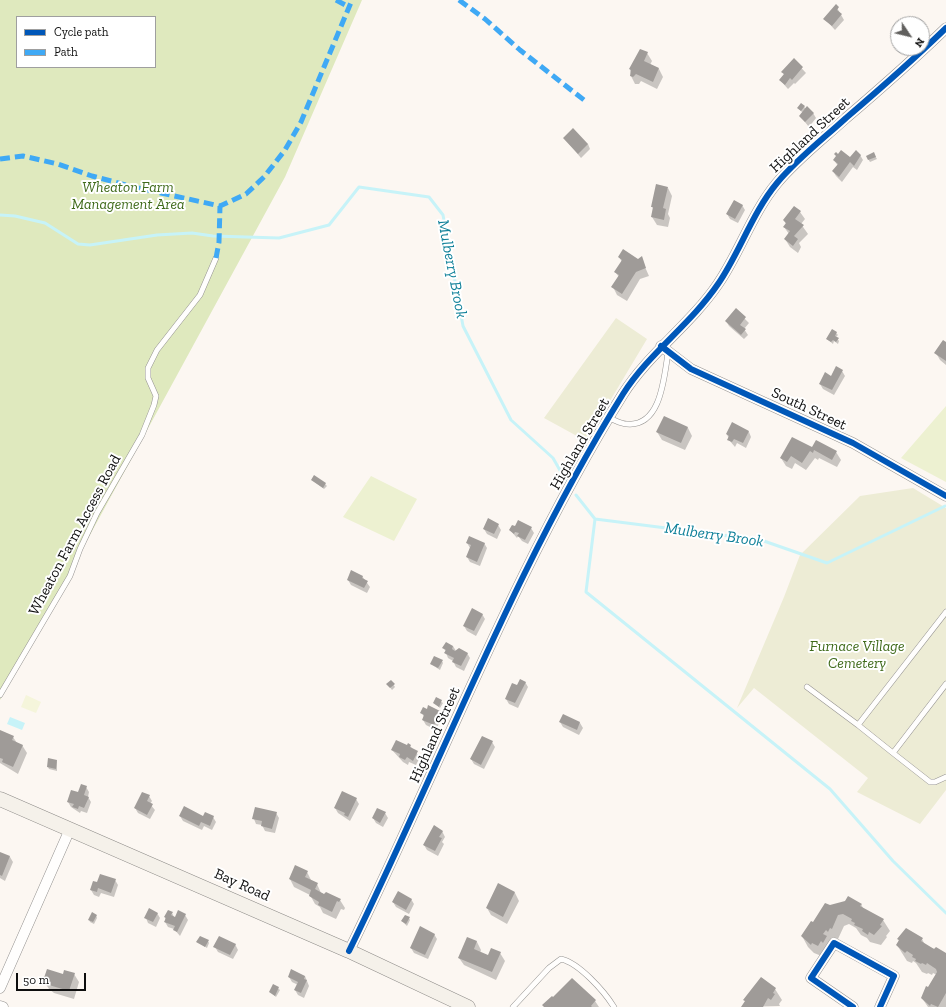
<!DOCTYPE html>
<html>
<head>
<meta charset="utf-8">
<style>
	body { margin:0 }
	#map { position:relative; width:946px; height:1007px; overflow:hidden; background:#fcf7f2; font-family:"Zilla Slab",serif }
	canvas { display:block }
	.legend { position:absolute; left:16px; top:16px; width:140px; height:52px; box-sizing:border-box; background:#fff; border:1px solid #9f9f9f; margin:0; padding:5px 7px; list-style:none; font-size:12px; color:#0e0e0e }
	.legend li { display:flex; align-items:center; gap:8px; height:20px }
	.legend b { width:20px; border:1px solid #9f9f9f }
	.north { position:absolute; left:890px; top:16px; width:40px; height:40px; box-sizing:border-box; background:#fff; border:1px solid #9f9f9f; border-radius:50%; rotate:125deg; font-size:11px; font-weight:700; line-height:16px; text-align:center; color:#0e0e0e }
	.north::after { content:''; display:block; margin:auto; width:14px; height:18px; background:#61605e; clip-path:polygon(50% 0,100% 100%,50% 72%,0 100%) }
	.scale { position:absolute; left:16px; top:973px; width:70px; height:18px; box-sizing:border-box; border:2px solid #0e0e0e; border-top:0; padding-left:5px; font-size:12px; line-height:14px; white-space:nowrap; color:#0e0e0e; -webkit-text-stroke:3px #fff; paint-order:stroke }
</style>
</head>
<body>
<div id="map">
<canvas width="946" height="1007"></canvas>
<ul class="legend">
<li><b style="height:5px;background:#0057b8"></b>Cycle path</li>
<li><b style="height:5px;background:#3fa9f5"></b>Path</li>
</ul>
<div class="north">N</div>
<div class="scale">50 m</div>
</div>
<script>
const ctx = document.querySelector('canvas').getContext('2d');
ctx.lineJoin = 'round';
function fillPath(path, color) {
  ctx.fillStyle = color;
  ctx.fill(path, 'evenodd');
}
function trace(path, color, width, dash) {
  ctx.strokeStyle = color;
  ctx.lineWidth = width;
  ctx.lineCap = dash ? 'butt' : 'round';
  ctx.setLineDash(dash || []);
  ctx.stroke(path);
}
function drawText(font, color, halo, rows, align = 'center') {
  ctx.font = font + ' "Zilla Slab",serif';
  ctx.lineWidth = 4;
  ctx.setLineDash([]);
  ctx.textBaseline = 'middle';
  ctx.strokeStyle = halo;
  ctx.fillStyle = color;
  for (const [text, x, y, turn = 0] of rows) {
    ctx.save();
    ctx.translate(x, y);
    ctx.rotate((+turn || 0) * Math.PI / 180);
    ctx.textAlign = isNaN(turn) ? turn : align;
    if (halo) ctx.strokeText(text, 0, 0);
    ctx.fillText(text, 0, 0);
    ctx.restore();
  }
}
fillPath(new Path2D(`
	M 946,406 L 946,482 L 901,458 Z
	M 371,476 L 417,499 L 394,541 L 343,517 Z`), '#edf1d1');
fillPath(new Path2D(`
	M 0,0 L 362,0 L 285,177 L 0,700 ZM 17,17 L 155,17 L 155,67 L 17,67 Z`), '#dfe9be');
fillPath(new Path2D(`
	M 616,318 L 647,339 L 586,441 L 544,418 Z
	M 913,488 L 946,508 L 946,790 L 920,824 L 857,792 L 868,778 L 754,688 L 737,708 L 784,597 L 800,555 L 860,496 Z`), '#edecd5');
fillPath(new Path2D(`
	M 26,695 L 41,702 L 36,713 L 21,707 Z`), '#f5f5db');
fillPath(new Path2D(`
	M 10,717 L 25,723 L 22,730 L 7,724 Z`), '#c7f3f8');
fillPath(new Path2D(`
	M 836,6 L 844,20 L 835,30 L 825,19 Z
	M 647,53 L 652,61 L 650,65 L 659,69 L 663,77 L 657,89 L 641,81 L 639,84 L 635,84 L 631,76 L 630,69 Z
	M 794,60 L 806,73 L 795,84 L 794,83 L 788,89 L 780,80 L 784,75 L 783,72 Z
	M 801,105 L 813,113 L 816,118 L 809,127 L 800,116 L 803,113 L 798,108 Z
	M 564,138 L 588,144 L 590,149 L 581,158 Z
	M 874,154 L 877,159 L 870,162 L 867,157 Z
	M 860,155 L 863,160 L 857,170 L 853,167 L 842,182 L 836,176 L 833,171 L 838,166 L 834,160 Z
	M 668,188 L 672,196 L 668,214 L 670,218 L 668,227 L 657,225 L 652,217 L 654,210 L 652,207 Z
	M 742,205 L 745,210 L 738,223 L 730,219 L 727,214 Z
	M 800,212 L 805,219 L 801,224 L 808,234 L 799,243 L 801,247 L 798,253 L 790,247 L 785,239 L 789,234 L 784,227 L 786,224 L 784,220 Z
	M 619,257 L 638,260 L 641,258 L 649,276 L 640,279 L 627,301 L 617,295 L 613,287 L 619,277 L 615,272 L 622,262 Z
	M 736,310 L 749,323 L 744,329 L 748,335 L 744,339 L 729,326 L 726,321 Z
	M 836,333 L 838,335 L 836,337 L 839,341 L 838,344 L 834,341 L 833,344 L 827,339 Z
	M 946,343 L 946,365 L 940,360 L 936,353 Z
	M 842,371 L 845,376 L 834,395 L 823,389 L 820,384 Z
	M 664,417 L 688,428 L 692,436 L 685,450 L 662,440 L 657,432 Z
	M 733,424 L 749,432 L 751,437 L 746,448 L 737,443 L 735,447 L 729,440 L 727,434 Z
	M 812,449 L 836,452 L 841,460 L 837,467 L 819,458 L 818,460 L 815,458 L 806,470 L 795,463 L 792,469 L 786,466 L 781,458 Z
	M 312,480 L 325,484 L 327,486 L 324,489 Z
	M 498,525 L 501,530 L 497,539 L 487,534 L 484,529 Z
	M 531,528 L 534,533 L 528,544 L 522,541 L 518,536 L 517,538 L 510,530 Z
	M 467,543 L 484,543 L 487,548 L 480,566 L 470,562 L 467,557 L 470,548 Z
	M 362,576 L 370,587 L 367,593 L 351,585 L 348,580 Z
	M 482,614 L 485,619 L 476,636 L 467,631 L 464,626 Z
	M 453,646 L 456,651 L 467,653 L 470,658 L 464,671 L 456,667 L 453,661 L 448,658 L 444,648 Z
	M 442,661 L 443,663 L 440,670 L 431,664 Z
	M 391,681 L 395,687 L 392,690 L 389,686 Z
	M 525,682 L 528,687 L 518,708 L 509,704 L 506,699 L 517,687 Z
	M 437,699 L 443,703 L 440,708 L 434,703 Z
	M 427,710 L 440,712 L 442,717 L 436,730 L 426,725 L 423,720 L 424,717 L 422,713 Z
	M 563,715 L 580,723 L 583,728 L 579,735 L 563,727 L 560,722 Z
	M 0,731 L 13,737 L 17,743 L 22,745 L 27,753 L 18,774 L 0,763 Z
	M 482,737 L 492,742 L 495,747 L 484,769 L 474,764 L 471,759 Z
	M 410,746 L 420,757 L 416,765 L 409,762 L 408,765 L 403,762 L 392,750 Z
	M 57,761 L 57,771 L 49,769 L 48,767 Z
	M 86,787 L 89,792 L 88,797 L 91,802 L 87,813 L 81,811 L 80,813 L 71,807 L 68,802 Z
	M 149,796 L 152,801 L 150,804 L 155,810 L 150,819 L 138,813 L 135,808 Z
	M 356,799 L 359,804 L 350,821 L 338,813 L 335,808 Z
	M 276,813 L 279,818 L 275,833 L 265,831 L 262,825 L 256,824 L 254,819 Z
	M 385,813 L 388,818 L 383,827 L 376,823 L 373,818 Z
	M 180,816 L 213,817 L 216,822 L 212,830 L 204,826 L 202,830 L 183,821 Z
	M 442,831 L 445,837 L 442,842 L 444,844 L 438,856 L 427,850 L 424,845 Z
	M 0,853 L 10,857 L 13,862 L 5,881 L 0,878 Z
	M 307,872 L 311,880 L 317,884 L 321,893 L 340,900 L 345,908 L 344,910 L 341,909 L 336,919 L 323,913 L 320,907 L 315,904 L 310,895 L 294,887 L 290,879 Z
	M 115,880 L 118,885 L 114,897 L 101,893 L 99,897 L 94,895 L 91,890 L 98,883 Z
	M 499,885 L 515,893 L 519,901 L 507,924 L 491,915 L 487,908 Z
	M 411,899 L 414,904 L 409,914 L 396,907 L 393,902 Z
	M 861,904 L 864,910 L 883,920 L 890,931 L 886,936 L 887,937 L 881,945 L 870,942 L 867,938 L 861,935 L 856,928 L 849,924 L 844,926 L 838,939 L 836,938 L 824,957 L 814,953 L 808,947 L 802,936 L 830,906 Z
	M 157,913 L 160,918 L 156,927 L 148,923 L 146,918 Z
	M 172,913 L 175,919 L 185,915 L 188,920 L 180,936 L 174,929 L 168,927 L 165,922 L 165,917 Z
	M 96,915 L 97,918 L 94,924 L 90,922 L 89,919 Z
	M 409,918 L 410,920 L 407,926 L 402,921 Z
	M 434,934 L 437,939 L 428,959 L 414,953 L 411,948 Z
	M 468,938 L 477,942 L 481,950 L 480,953 L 488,956 L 500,953 L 505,961 L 496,980 L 464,965 L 459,958 Z
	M 898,939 L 922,939 L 925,945 L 946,954 L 946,1007 L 928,1007 L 922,998 L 937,975 L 933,973 L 932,975 L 928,973 L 927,974 L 922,972 L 916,963 L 913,961 L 912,963 L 907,961 L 897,945 L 899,941 Z
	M 208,941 L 209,943 L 207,948 L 198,942 Z
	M 235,944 L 238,950 L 233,959 L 218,952 L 215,947 Z
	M 74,974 L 79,982 L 74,999 L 54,993 L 49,989 L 44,981 Z
	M 305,976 L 309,986 L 304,998 L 298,995 L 295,990 L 298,985 L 292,982 L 289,977 Z
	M 762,978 L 775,989 L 782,1000 L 779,1004 L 780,1006 L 743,1007 L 746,1002 L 744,1000 Z
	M 274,985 L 280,990 L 276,997 L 270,992 Z
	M 595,1001 L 599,1007 L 545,1007 Z`), '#0003');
trace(new Path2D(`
	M 0,215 L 15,216 L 45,223 L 78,244 L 90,245 L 157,235 L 192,233 L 213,236 L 279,238 L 329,225 L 359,187 L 429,197 L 443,215 L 463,326 L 511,420 L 553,458 L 566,481
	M 576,495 L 595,519 L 761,540 L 827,563 L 945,506
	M 595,519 L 586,592 L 830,789 L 893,861 L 946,913`), '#c7f3f8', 3);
fillPath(new Path2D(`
	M 836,4 L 839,7 L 837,10 L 842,14 L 832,26 L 823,19 Z
	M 640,49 L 648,52 L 644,61 L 659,68 L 653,82 L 636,74 L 633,77 L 630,76 L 631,70 L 629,69 Z
	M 794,58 L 803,67 L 792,80 L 790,78 L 785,85 L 779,80 L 784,74 L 781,72 Z
	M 801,103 L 805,106 L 801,111 L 797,108 Z
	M 807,106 L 814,113 L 805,122 L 799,116 Z
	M 573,128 L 588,144 L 578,154 L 563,138 Z
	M 841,150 L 850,157 L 856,150 L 861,155 L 854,166 L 850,162 L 839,177 L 832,171 L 838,164 L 833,160 L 836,156 L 834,154 L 836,152 L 838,154 Z
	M 874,152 L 876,157 L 868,160 L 866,156 Z
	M 656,184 L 668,187 L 663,208 L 666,209 L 664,220 L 651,217 L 653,207 L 651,207 Z
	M 734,200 L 743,205 L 735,219 L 726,214 Z
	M 794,206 L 801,211 L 795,219 L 804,225 L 794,236 L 798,239 L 793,246 L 784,239 L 790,231 L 783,227 L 786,223 L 783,220 Z
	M 623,249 L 638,259 L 642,256 L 646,268 L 636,272 L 622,294 L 611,287 L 619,275 L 614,272 L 622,260 L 618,257 Z
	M 736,308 L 746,317 L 740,325 L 746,329 L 741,335 L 725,321 Z
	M 832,329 L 837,332 L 835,336 L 839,338 L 836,342 L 833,340 L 831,342 L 826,339 Z
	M 943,340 L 946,342 L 946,361 L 934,353 Z
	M 836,366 L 843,370 L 832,390 L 819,384 L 825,372 L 831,376 Z
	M 664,416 L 688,427 L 681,443 L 656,432 Z
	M 732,422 L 749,431 L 743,443 L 734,439 L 732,442 L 727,440 L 729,436 L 726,434 Z
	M 792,437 L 812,447 L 816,440 L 837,451 L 832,460 L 814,450 L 813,453 L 810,451 L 802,463 L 791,456 L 787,462 L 780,458 Z
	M 314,475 L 326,483 L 323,488 L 311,480 Z
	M 488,518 L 499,524 L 494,534 L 483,529 Z
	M 518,520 L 532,527 L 525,540 L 517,536 L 519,533 L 515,532 L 514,534 L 509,530 L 512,525 L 515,526 Z
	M 469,536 L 485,543 L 477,562 L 466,557 L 471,545 L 466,543 Z
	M 351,570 L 363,576 L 362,578 L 368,581 L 364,588 L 347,580 Z
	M 472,608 L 483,614 L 474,631 L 463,626 Z
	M 446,642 L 453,646 L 452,649 L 455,651 L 459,648 L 468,653 L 461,666 L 452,662 L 454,658 L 444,653 L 446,650 L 442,648 Z
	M 434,656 L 443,660 L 438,668 L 430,664 Z
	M 520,679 L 526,682 L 515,703 L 505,699 L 512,683 L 517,685 Z
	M 391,680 L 395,684 L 390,688 L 386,684 Z
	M 436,697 L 442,700 L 439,707 L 433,703 Z
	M 428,705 L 440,711 L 434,725 L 422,720 L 424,715 L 420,713 L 423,707 L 427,709 Z
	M 563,714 L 580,722 L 577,730 L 559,722 Z
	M 0,730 L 14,736 L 12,740 L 23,745 L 13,767 L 2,762 L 3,759 L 0,758 Z
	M 482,736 L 493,741 L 481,765 L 470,759 Z
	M 396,740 L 407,745 L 408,743 L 411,745 L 410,747 L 418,751 L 413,761 L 407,757 L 405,760 L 399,757 L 400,754 L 391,750 Z
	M 48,758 L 57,760 L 56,769 L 47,767 Z
	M 81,784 L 87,786 L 84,795 L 89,797 L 84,808 L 79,806 L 78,809 L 72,807 L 74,804 L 67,802 L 71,790 L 78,792 Z
	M 342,791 L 357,798 L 348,817 L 344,815 L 345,813 L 334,808 Z
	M 142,792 L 150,795 L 147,801 L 153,804 L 147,815 L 134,808 Z
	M 184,806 L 203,816 L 205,812 L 214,816 L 210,826 L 201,822 L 199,826 L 179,816 Z
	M 255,807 L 277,812 L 272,829 L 261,826 L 262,821 L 252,819 Z
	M 377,808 L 386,812 L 380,823 L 372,818 Z
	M 434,825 L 443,831 L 439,837 L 442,838 L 435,851 L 423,845 Z
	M 0,852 L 10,856 L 2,876 L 0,875 Z
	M 295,865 L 308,871 L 305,877 L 318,883 L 315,889 L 324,894 L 326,892 L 341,899 L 339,902 L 337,901 L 332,912 L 318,905 L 319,902 L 309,896 L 311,890 L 289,879 Z
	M 100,874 L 116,879 L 111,893 L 98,888 L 97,892 L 90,890 L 93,881 L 97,882 Z
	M 498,883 L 515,892 L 503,917 L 486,908 Z
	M 398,891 L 412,899 L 406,910 L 392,902 Z
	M 848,896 L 862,904 L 860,906 L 884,919 L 880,925 L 882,926 L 874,935 L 869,932 L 868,935 L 862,931 L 863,929 L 854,925 L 855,923 L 851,921 L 852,919 L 843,914 L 838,915 L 832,929 L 830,928 L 828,932 L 826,930 L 823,934 L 827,936 L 823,943 L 821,941 L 818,946 L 812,943 L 811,945 L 801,936 L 811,921 L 813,922 L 825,903 L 830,905 L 845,901 Z
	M 149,908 L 158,913 L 153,922 L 144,918 Z
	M 168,910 L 173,912 L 171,915 L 175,917 L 178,910 L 186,914 L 177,932 L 173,930 L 175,926 L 164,922 L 166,918 L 164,917 Z
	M 92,912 L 97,915 L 93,922 L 88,920 Z
	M 405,915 L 410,917 L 406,924 L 401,921 Z
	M 420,926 L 435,934 L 425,955 L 410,948 Z
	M 906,928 L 923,938 L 921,941 L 934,949 L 936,947 L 946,953 L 946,993 L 938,1007 L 931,1004 L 930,1006 L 921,998 L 926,986 L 928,987 L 937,972 L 936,969 L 927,963 L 926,965 L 922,963 L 921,964 L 915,961 L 916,959 L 912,957 L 913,955 L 907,951 L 905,953 L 896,945 L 899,940 L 897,939 Z
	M 200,936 L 209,940 L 205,947 L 196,942 Z
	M 219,936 L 236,944 L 230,955 L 213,947 Z
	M 467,937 L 477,941 L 474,949 L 488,955 L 491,948 L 501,952 L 492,972 L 458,958 Z
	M 47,969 L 63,974 L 64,970 L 75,973 L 69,991 L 49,985 L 49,983 L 43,981 Z
	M 291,969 L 305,976 L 304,979 L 307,980 L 301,993 L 294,990 L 298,982 L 288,977 Z
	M 761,977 L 776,988 L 773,993 L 775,994 L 771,1000 L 768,998 L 763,1007 L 741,1007 L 745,1001 L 743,1000 Z
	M 572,978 L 596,1000 L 591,1006 L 592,1007 L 544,1007 L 542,1005 L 552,996 L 553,997 Z
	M 273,984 L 279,987 L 275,996 L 269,992 Z`), '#9f9b98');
const lane = new Path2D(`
	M 609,418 C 615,420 621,424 627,424 C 661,427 664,378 668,353
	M 946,684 L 893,753 L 930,782 L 935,782 L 946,777
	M 807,687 L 858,725
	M 0,695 L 70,576 L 80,549 L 97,513 L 142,435 L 154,405 L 156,396 L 148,378 L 148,368 L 157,350 L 200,295 L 216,258
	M 893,753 L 858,725 L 946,612
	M 513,1007 L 549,968 L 561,959 C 579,963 604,991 614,1007`);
const street = new Path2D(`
	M 661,346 L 691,369 L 853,443 L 946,496
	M 349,951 C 440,766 514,569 623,394 C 649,353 690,325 718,284 C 740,252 752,213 777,183 C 797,159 823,139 846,118 C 880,89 914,59 946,28
	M 0,988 L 70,829
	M 0,1006 L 3,1007
	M 853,1007 L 811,978 L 834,943 L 894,976 L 880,1007`);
const secondary = new Path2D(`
	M 0,799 L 349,951 L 468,1007`);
trace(lane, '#959391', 6);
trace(street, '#959391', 11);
trace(secondary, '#8c8a87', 15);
trace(lane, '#fffefd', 5);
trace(street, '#fffefd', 10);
trace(secondary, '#f5f1ea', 14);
trace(new Path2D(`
	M 336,0 L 349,7
	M 459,0 L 485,19 L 520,50 L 584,100
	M 0,159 L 23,156 L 58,164 L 92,176 L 134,187 L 220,206 L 246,194 L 264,177 L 285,150 L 301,122 L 352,0
	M 216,258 L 219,242 L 220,206`), '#3fa9f5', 5, [10, 5]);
trace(new Path2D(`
	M 661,346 L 691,369 L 853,443 L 946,496
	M 349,951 C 440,766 514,569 623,394 C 649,353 690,325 718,284 C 740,252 752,213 777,183 C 797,159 823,139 846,118 C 880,89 914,59 946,28
	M 853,1007 L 811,978 L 834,943 L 894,976 L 880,1007`), '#0057b8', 6);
drawText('15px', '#0e0e0e', '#fff', [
	["Highland Street",810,135,-43],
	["South Street",809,409,25],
	["Highland Street",580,444,-60],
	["Wheaton Farm Access Road",75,535,-62],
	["Highland Street",435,735,-66],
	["Bay Road",242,885,24]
]);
drawText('italic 15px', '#3f6a1a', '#fff', [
	["Wheaton Farm",128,188],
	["Management Area",128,205],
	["Furnace Village",857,647],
	["Cemetery",857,664]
]);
drawText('italic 16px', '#0f8099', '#fff', [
	["Mulberry Brook",452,269,79],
	["Mulberry Brook",714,535,8]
]);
</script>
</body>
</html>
